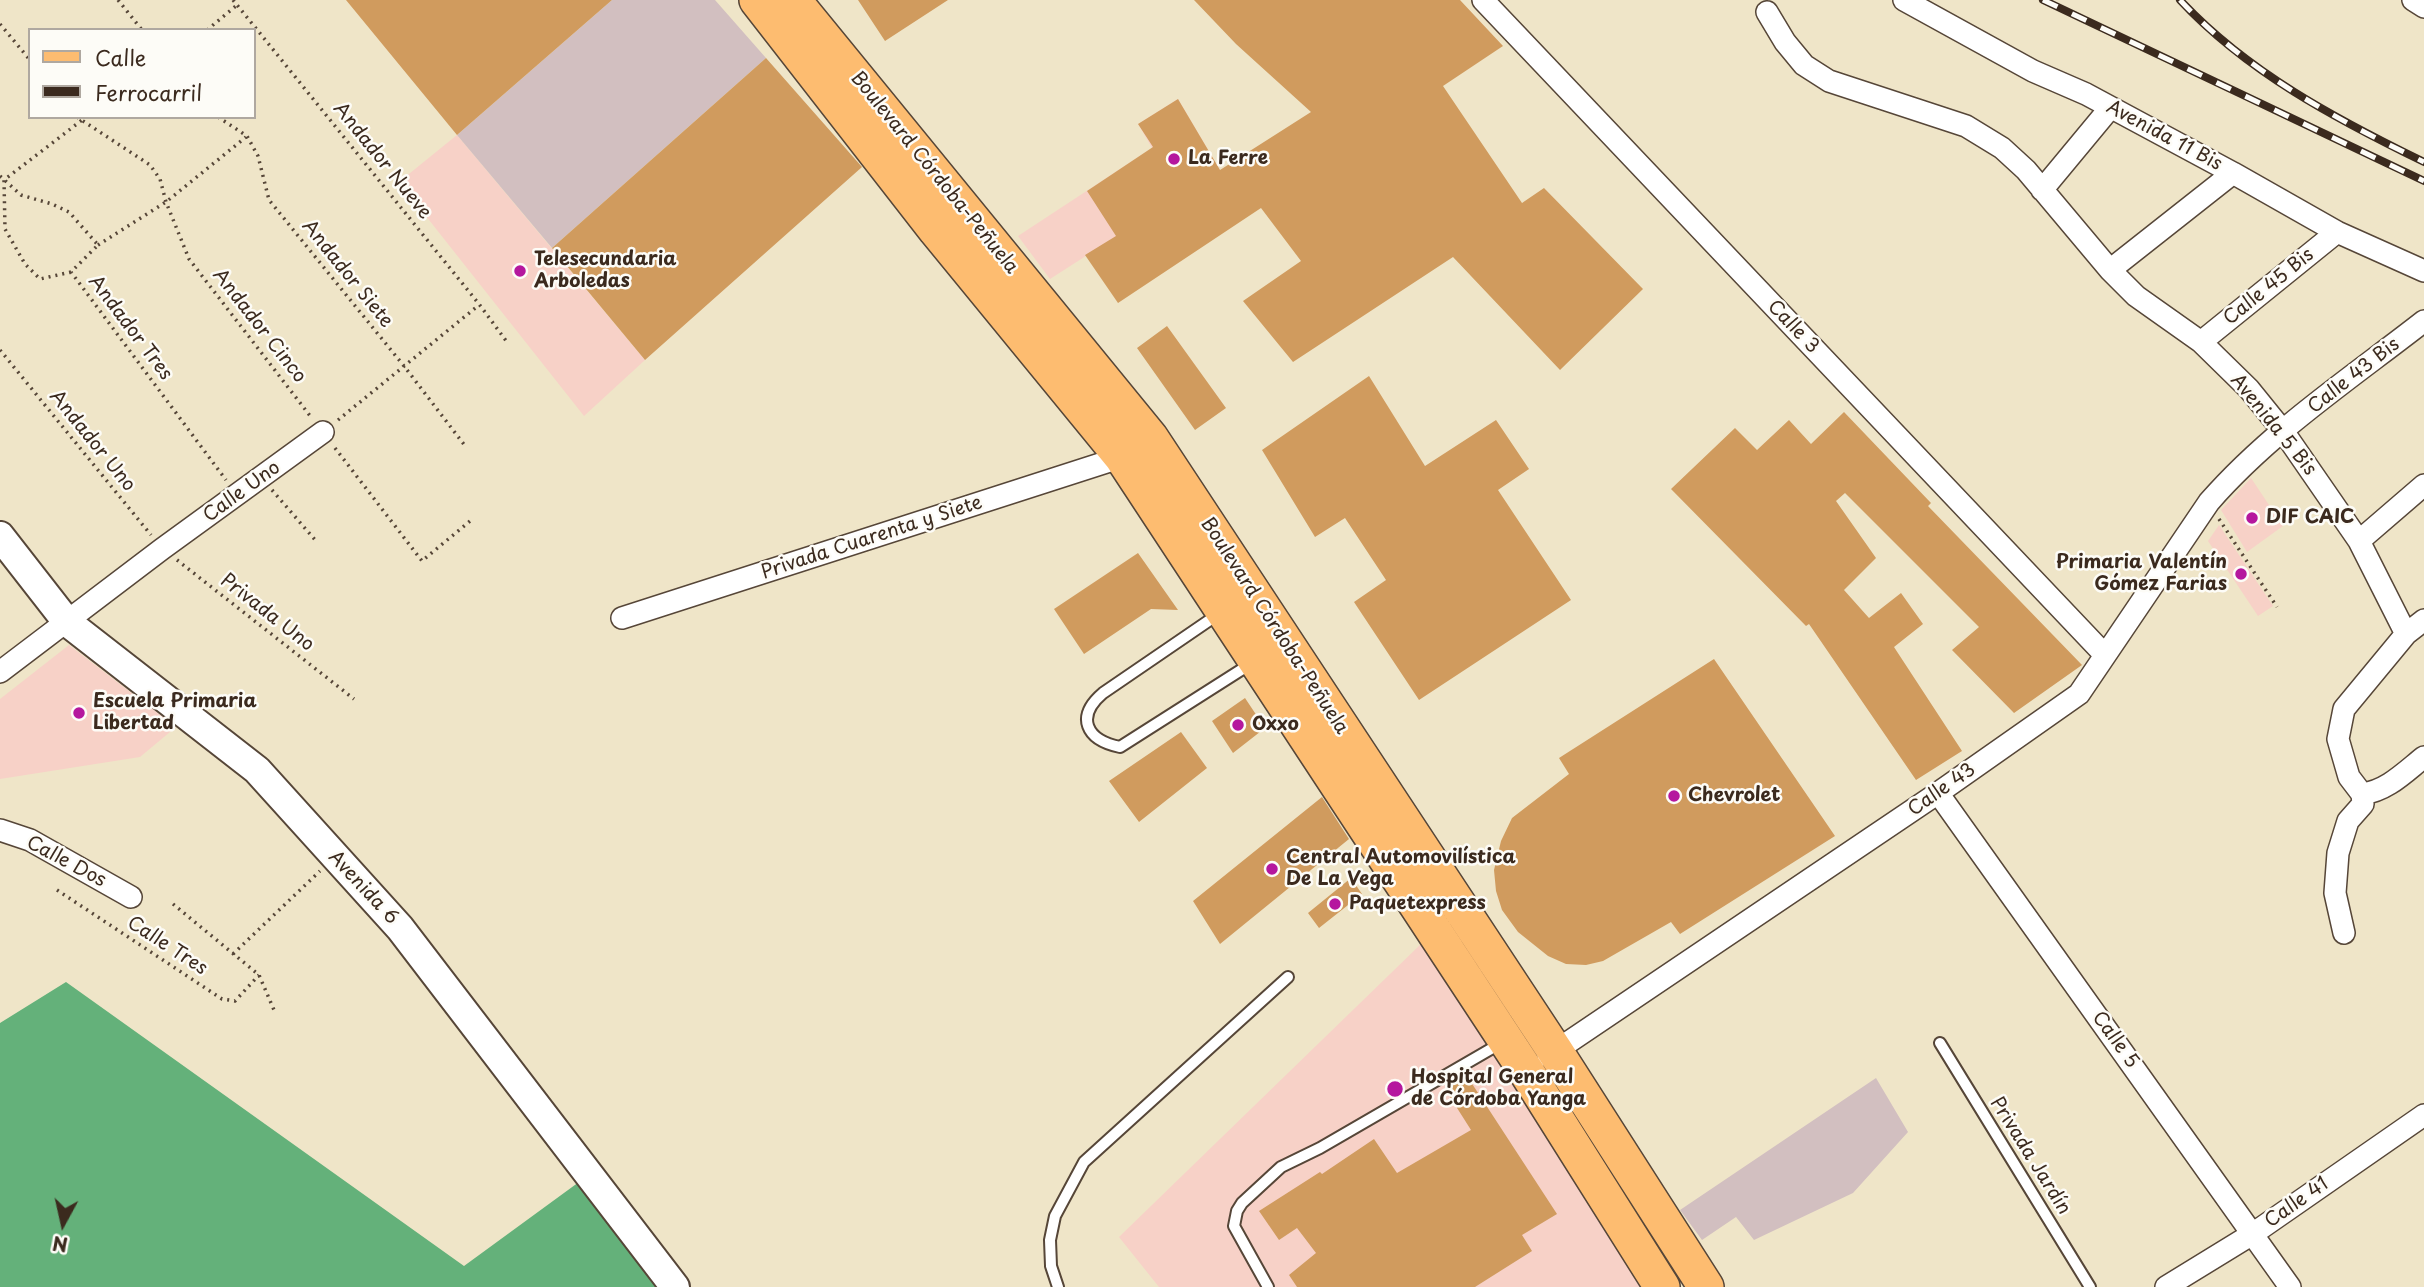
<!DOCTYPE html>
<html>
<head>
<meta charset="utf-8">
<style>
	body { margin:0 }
	#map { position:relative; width:2424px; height:1287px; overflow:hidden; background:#efe5c8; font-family:"Playpen Sans",sans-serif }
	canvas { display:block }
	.legend { position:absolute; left:28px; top:28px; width:228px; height:91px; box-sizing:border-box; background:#fdfcf7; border:2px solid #afa8a0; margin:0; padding:9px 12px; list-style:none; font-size:21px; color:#3b2a1e }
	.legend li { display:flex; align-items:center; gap:14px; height:35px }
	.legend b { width:35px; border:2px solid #afa8a0 }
	.north { position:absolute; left:28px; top:1189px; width:70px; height:70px; -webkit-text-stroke:5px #fdfcf7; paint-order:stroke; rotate:188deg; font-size:19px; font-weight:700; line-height:28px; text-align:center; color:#3b2a1e }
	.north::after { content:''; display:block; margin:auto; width:24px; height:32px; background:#3b2a1e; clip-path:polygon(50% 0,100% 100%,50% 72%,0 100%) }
</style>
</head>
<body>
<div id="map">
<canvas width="2424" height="1287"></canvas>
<ul class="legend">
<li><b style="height:9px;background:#fdbc70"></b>Calle</li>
<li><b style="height:9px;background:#3b2a1e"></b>Ferrocarril</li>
</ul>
<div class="north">N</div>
</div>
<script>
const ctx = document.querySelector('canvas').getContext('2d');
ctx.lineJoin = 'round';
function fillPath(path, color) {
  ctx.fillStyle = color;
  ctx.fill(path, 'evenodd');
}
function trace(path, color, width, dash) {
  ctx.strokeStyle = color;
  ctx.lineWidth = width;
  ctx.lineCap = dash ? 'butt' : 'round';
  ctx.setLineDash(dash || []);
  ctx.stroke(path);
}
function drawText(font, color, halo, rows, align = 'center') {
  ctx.font = font + ' "Playpen Sans",sans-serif';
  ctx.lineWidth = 5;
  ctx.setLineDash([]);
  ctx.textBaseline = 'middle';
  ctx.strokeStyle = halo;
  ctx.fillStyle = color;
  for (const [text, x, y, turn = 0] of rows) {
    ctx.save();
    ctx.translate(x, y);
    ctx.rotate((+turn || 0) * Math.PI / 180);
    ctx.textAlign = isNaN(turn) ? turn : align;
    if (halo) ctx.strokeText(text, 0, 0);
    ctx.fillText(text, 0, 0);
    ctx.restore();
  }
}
fillPath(new Path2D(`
	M 1178,99 L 1220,170 L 1050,279 L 1018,236 L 1152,148 L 1138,124 Z
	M 457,135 L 645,360 L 584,416 L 399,182 Z
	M 2251,478 L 2283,526 L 2247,552 L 2221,510 Z
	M 2219,525 L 2273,606 L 2258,616 L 2208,541 Z
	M 69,645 L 176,727 L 140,757 L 0,779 L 0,699 Z
	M 1423,942 L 1648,1287 L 1159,1287 L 1119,1237 Z`), '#f7d1c7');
fillPath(new Path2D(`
	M 612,0 L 715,0 L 766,58 L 552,248 L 457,135 Z
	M 1876,1078 L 1908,1132 L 1853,1193 L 1754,1240 L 1736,1217 L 1702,1240 L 1680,1210 Z`), '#d2bfc0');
fillPath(new Path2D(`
	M 66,982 L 464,1266 L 579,1182 L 666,1287 L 0,1287 L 0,1023 Z`), '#64b17a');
fillPath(new Path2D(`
	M 346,0 L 612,0 L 457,135 Z
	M 858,0 L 948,0 L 885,41 Z
	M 1194,0 L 1460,0 L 1503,46 L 1443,86 L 1522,203 L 1544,188 L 1643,289 L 1560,370 L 1453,257 L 1293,362 L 1243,301 L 1301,261 L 1261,208 L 1118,303 L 1085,255 L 1116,236 L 1087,191 L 1153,147 L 1138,124 L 1178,99 L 1220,170 L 1311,112 L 1236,44 Z
	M 766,58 L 862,167 L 645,360 L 552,248 Z
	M 1167,326 L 1226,408 L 1195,430 L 1137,348 Z
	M 1369,376 L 1425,466 L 1496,420 L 1529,469 L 1498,490 L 1571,600 L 1419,700 L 1354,602 L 1386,580 L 1345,518 L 1315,537 L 1262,450 Z
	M 1844,412 L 1931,503 L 1928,506 L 2082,665 L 2014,713 L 1952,650 L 1979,627 L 1845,493 L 1836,501 L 1876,558 L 1844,590 L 1869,618 L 1901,593 L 1923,624 L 1894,647 L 1962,751 L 1916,780 L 1809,624 L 1806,626 L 1671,489 L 1735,428 L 1757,450 L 1789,420 L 1811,444 Z
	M 1138,553 L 1178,610 L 1151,609 L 1084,654 L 1054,609 Z
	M 1714,659 L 1835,836 L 1680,934 L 1671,922 L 1603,961 L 1586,965 L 1566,964 L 1548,956 L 1518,932 L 1502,910 L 1496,891 L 1494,870 L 1501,841 L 1512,818 L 1569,774 L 1559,758 Z
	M 1245,698 L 1265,728 L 1233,753 L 1212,721 Z
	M 1181,732 L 1207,768 L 1139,822 L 1109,781 Z
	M 1322,797 L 1349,839 L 1220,944 L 1193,901 Z
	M 1351,878 L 1362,894 L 1319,928 L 1308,913 Z
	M 1467,1076 L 1557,1214 L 1522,1235 L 1532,1251 L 1475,1287 L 1297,1287 L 1289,1275 L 1316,1253 L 1297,1228 L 1279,1240 L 1259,1211 L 1320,1172 L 1322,1174 L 1374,1139 L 1397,1173 L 1471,1130 L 1445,1089 Z`), '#d09b5e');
const service = new Path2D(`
	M 1220,613 L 1103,693 C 1075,717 1086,740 1120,747 L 1252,663
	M 1940,1043 L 2090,1287
	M 1058,1287 L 1051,1266 L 1050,1240 L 1055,1216 L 1084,1162 L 1288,977
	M 1268,1287 L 1234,1226 L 1237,1211 L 1242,1203 L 1281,1167 L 1320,1148 L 1503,1042`);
const minor = new Path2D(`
	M 1483,0 L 2104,654
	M 1904,0 L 2033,71 L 2086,94 L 2233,173 L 2337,232 L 2424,271
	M 2413,0 L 2424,7
	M 1767,12 L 1785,42 L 1804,65 L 1829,81 L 1966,126 L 2002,148 L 2026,170 L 2110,270 L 2136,296 L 2201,342 L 2249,389 L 2283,431 L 2359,541 L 2406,634 L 2344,709 L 2338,739 L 2349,777 L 2362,794 L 2363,804 L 2348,821 L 2338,853 L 2335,893 L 2344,933
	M 2042,190 L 2110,108
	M 2110,270 L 2233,173
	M 2201,342 L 2337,232
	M 2359,541 L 2424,485
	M 622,618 L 1122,457
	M 2406,634 L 2424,620
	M 0,672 L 162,549 L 323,432
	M 1938,793 L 2290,1287
	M 2362,794 C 2387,791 2405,772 2424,757
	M 0,830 L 30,840 L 131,897
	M 1548,1056 L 1938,793 L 2079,694 L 2209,502 C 2270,432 2351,378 2424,321
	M 2166,1287 L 2254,1233 L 2424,1115`);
const tertiary = new Path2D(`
	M 0,536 L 67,622 L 257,770 L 400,928 L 675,1287`);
const primary = new Path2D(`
	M 757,0 L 936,230 L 1122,457 L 1526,1071 L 1662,1287
	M 793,0 L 1150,437 L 1555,1051 L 1706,1287`);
trace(service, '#564638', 14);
trace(minor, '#564638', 24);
trace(tertiary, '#564638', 32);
trace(primary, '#564638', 38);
trace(new Path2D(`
	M 118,0 L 142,30
	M 233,0 L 479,304 L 507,342
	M 0,24 L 30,60
	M 207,30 L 237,5
	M 77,117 L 150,165 L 160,179 L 166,202 L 189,259 L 311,417
	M 218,117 L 247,136 L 258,156 L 269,200 L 404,366 L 466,447
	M 0,176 L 21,195 L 52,204 L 69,212 L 98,245 L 71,272 L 226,480
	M 98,245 L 166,202 L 246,137
	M 71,272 L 40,279 L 25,264 L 5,229 L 4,180 L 86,117
	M 0,350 L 151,535
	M 338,420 L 479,305
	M 335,448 L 422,561 L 470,521
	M 272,490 L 316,541
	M 2219,519 L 2277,607
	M 177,560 L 354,699
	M 57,890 L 222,999 L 235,1001 L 259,975
	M 173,904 L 259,975 L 274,1010
	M 233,954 L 320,871`), '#564638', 3.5, [2, 5]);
trace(service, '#fff', 10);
trace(minor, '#fff', 21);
trace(tertiary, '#fff', 28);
trace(primary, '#fdbc70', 35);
const rail = new Path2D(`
	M 2043,0 L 2424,181
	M 2180,0 C 2247,72 2336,119 2424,162`);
trace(rail, '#3b2a1e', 8);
trace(rail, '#fdfcf7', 5, [16]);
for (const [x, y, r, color] of [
	[1174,159,7,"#b5179e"],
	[520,271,7,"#b5179e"],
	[2252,518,7,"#b5179e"],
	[2241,574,7,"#b5179e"],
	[79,713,7,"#b5179e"],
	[1238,725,7,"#b5179e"],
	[1674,796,7,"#b5179e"],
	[1272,869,7,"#b5179e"],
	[1335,904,7,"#b5179e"],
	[1395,1089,9,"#b5179e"]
]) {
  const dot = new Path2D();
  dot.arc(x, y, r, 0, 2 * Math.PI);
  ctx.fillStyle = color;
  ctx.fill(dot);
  trace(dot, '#fdfcf7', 2.5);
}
drawText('19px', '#3b2a1e', '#fdfcf7', [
	["Avenida 11 Bis",2164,136,28],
	["Andador Nueve",382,161,51],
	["Boulevard Córdoba-Peñuela",934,173,51],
	["Andador Siete",347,274,51],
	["Calle 45 Bis",2269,287,-39],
	["Andador Cinco",259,326,52],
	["Calle 3",1793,327,46],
	["Andador Tres",130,328,53],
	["Calle 43 Bis",2354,376,-38],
	["Avenida 5 Bis",2273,425,51],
	["Andador Uno",92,441,51],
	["Calle Uno",242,492,-36],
	["Privada Cuarenta y Siete",872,538,-18],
	["Privada Uno",267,613,38],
	["Boulevard Córdoba-Peñuela",1274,626,57],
	["Calle 43",1942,790,-35],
	["Calle Dos",66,862,28],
	["Avenida 6",363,888,47],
	["Calle Tres",167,946,33],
	["Calle 5",2115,1040,54],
	["Privada Jardín",2030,1156,58],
	["Calle 41",2297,1203,-35]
]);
drawText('bold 19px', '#3b2a1e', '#fdfcf7', [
	["La Ferre",1188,159],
	["Telesecundaria",534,260],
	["Arboledas",534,282],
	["DIF CAIC",2266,518],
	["Primaria Valentín",2227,563,"right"],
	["Gómez Farias",2227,585,"right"],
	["Escuela Primaria",93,702],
	["Libertad",93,724],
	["Oxxo",1252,725],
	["Chevrolet",1688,796],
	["Central Automovilística",1286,858],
	["De La Vega",1286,880],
	["Paquetexpress",1349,904],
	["Hospital General",1411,1078],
	["de Córdoba Yanga",1411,1100]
], 'left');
</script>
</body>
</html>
